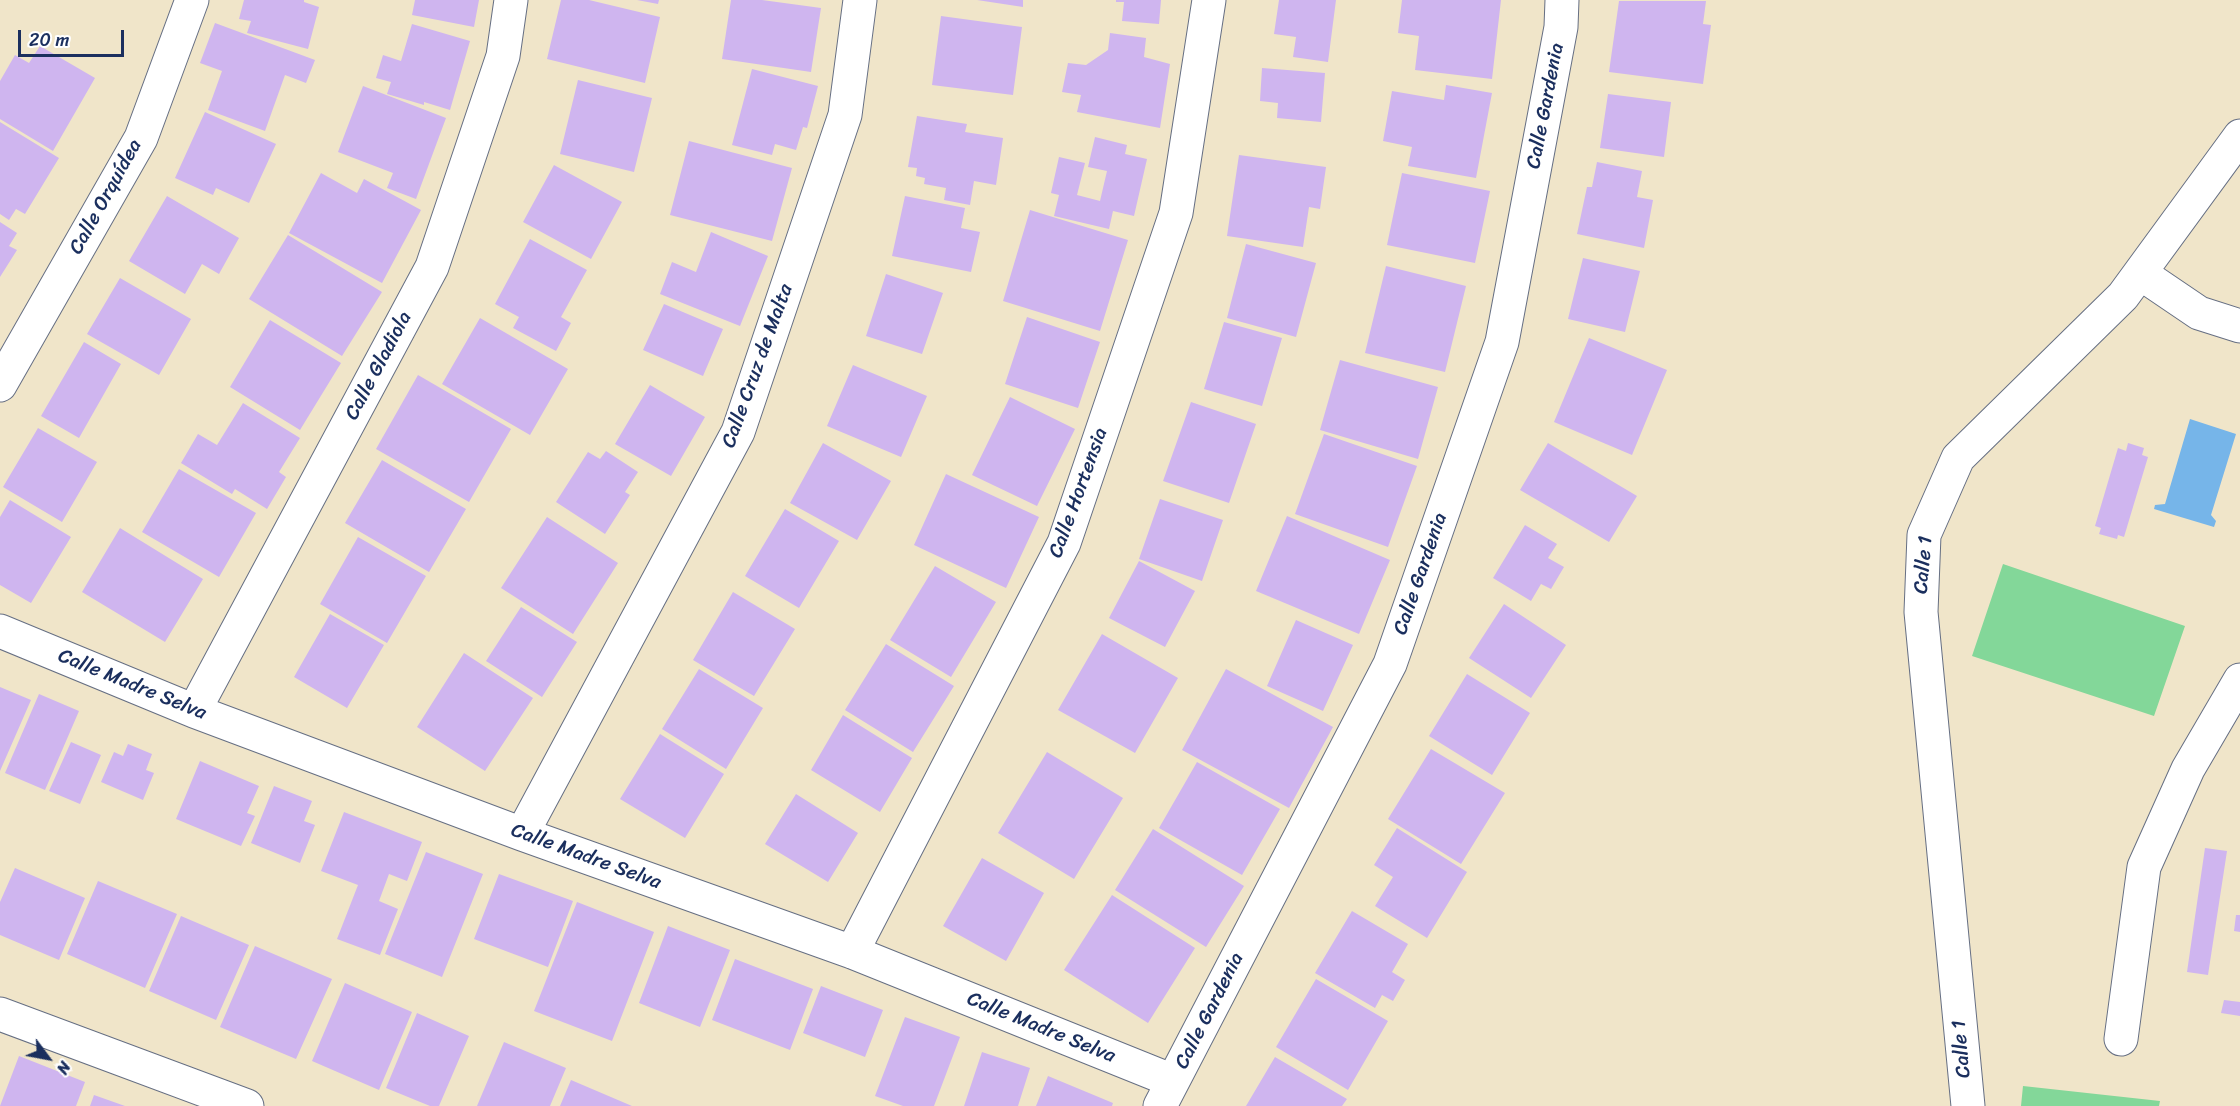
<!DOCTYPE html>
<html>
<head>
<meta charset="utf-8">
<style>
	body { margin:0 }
	#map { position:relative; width:2240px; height:1106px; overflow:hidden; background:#f0e5c9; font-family:Sriracha,sans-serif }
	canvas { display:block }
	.north { position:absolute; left:18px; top:1028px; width:60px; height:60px; -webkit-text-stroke:4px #fff; paint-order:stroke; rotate:122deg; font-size:16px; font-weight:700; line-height:24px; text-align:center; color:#1b2f5e }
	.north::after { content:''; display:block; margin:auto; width:21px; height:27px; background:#1b2f5e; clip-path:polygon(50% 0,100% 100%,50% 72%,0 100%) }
	.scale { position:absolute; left:18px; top:30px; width:106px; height:27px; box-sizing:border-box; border:3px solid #1b2f5e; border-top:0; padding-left:8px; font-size:18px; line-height:21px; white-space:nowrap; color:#1b2f5e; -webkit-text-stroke:4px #fff; paint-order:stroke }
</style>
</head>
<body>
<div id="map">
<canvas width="2240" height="1106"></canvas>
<div class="north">N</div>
<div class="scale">20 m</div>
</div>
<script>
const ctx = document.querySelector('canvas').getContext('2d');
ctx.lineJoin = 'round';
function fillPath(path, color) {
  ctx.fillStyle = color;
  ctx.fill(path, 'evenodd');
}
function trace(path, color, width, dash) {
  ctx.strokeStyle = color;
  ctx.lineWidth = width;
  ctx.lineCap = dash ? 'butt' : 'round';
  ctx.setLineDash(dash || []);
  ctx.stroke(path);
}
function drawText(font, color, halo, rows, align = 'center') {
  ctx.font = font + ' Sriracha,sans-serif';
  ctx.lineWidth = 5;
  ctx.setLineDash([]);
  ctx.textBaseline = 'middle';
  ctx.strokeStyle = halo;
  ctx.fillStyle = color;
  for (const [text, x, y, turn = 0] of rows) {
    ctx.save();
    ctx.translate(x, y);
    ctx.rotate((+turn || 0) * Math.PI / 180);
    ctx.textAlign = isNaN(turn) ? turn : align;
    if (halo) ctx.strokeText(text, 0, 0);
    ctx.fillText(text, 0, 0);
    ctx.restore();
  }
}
fillPath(new Path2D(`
	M 2003,564 L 2185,626 L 2154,716 L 1972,656 Z
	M 2023,1086 L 2160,1101 L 2159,1106 L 2021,1106 Z`), '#83d799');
fillPath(new Path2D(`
	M 2190,419 L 2236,434 L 2211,515 L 2216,521 L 2214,527 L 2154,509 L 2155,505 L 2165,504 Z`), '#76b5e9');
fillPath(new Path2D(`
	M 244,0 L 304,0 L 304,2 L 319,7 L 308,49 L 247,33 L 251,21 L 239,19 Z
	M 415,0 L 479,0 L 474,27 L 412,15 Z
	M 561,0 L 589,0 L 660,17 L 645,83 L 547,59 Z
	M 637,0 L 659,0 L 658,4 Z
	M 731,0 L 762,0 L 821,8 L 811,72 L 722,59 Z
	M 977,0 L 1023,0 L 1023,7 Z
	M 1116,0 L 1161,0 L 1159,24 L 1122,21 L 1124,2 L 1116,2 Z
	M 1279,0 L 1336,0 L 1328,62 L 1293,57 L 1296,37 L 1274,34 Z
	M 1402,0 L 1501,0 L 1492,79 L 1415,70 L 1419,36 L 1398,33 Z
	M 1619,1 L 1706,1 L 1703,24 L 1711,25 L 1703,84 L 1609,72 Z
	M 941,16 L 1022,27 L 1013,95 L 932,85 Z
	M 215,23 L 315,60 L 306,83 L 285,75 L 265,131 L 208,110 L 222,71 L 200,63 Z
	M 412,24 L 470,41 L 450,110 L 424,102 L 424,105 L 387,94 L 391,82 L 376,78 L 383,55 L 401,61 Z
	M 1110,33 L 1146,38 L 1144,57 L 1170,64 L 1160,128 L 1077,112 L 1081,95 L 1062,92 L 1068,63 L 1086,65 L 1108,50 Z
	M 40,46 L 95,78 L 53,151 L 0,119 L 0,81 L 15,55 L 29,63 Z
	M 1262,68 L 1325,73 L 1321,122 L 1277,118 L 1278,103 L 1260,101 Z
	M 752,69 L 818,86 L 807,128 L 803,127 L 796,150 L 775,144 L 772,155 L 732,145 Z
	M 578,80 L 652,98 L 634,172 L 560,154 Z
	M 1446,85 L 1492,93 L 1476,178 L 1408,166 L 1412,147 L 1383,141 L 1392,91 L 1444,100 Z
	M 363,86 L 446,118 L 416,199 L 387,188 L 393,173 L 338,152 Z
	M 1608,94 L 1671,102 L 1664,157 L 1600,148 Z
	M 205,112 L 276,144 L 249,203 L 216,188 L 213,195 L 175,178 Z
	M 917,116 L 967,124 L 965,132 L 1003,138 L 996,185 L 974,181 L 970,205 L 944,200 L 946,188 L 924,184 L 925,178 L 916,176 L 917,168 L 908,167 Z
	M 0,122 L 59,158 L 25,214 L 16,209 L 9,220 L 0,214 Z
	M 1095,137 L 1127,145 L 1125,154 L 1147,159 L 1134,216 L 1113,211 L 1109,229 L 1054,216 L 1059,195 L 1051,193 L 1059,157 L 1085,163 L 1077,195 L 1100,201 L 1107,171 L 1088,167 Z
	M 689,141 L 792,168 L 772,241 L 670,215 Z
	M 1239,155 L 1326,167 L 1320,209 L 1309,207 L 1303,247 L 1227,236 Z
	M 1597,162 L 1642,171 L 1637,197 L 1653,200 L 1644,248 L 1577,234 L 1587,187 L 1592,187 Z
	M 554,165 L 622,202 L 591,259 L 523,222 Z
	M 321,173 L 357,193 L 364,179 L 421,210 L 382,283 L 289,233 Z
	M 1402,173 L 1490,191 L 1475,263 L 1387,245 Z
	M 167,196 L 239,238 L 219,274 L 202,264 L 185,294 L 129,261 Z
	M 905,196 L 965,208 L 961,228 L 980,232 L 971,272 L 892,256 Z
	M 1030,210 L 1128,240 L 1100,331 L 1003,301 Z
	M 0,222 L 17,233 L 9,246 L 17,250 L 0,277 Z
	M 711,232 L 768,256 L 740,326 L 660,294 L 672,262 L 696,272 Z
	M 288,235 L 382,292 L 342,356 L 249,299 Z
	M 530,239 L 587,270 L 561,317 L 571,323 L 556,351 L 513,328 L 519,317 L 495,304 Z
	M 1246,244 L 1316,263 L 1296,337 L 1227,318 Z
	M 1583,258 L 1640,271 L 1625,332 L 1568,319 Z
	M 1386,266 L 1466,286 L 1445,372 L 1365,353 Z
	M 886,274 L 943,293 L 922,354 L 866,336 Z
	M 120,278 L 191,319 L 159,375 L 87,334 Z
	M 664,304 L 723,329 L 703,376 L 643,350 Z
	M 1027,317 L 1100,342 L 1078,408 L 1005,384 Z
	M 480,318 L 568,369 L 530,435 L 442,384 Z
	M 270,320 L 341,363 L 300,430 L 230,387 Z
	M 1224,322 L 1282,338 L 1262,406 L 1204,389 Z
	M 1589,338 L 1667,370 L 1632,455 L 1554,422 Z
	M 84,342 L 121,364 L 79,438 L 41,416 Z
	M 1340,360 L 1438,387 L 1418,459 L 1320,430 Z
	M 853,365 L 927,396 L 901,457 L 827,426 Z
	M 418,375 L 511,429 L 469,502 L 376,449 Z
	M 650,385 L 705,417 L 671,476 L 615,444 Z
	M 1010,397 L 1075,429 L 1037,506 L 972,475 Z
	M 1191,402 L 1256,424 L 1229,503 L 1163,481 Z
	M 243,403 L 300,438 L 279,472 L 286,477 L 267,509 L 235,489 L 232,494 L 181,463 L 198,434 L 217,445 Z
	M 38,428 L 97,462 L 62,522 L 3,487 Z
	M 1324,434 L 1417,466 L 1388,547 L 1295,514 Z
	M 823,443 L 891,481 L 857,540 L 790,503 Z
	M 1548,443 L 1637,496 L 1609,542 L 1520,490 Z
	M 2128,443 L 2144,448 L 2142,455 L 2148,457 L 2124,537 L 2118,535 L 2117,539 L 2099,534 L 2101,528 L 2095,526 L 2118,448 L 2126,451 Z
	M 606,451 L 638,472 L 625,492 L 630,495 L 605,534 L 556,502 L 588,452 L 600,459 Z
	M 382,460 L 466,509 L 429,572 L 345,523 Z
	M 179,469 L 256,513 L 219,577 L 142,532 Z
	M 946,474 L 1039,517 L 1006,588 L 914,545 Z
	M 1160,499 L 1223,520 L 1202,581 L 1139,559 Z
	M 10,500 L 71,537 L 31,603 L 0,585 L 0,517 Z
	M 785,509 L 839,541 L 799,608 L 745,576 Z
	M 1287,516 L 1390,560 L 1359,634 L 1256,591 Z
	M 547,517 L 618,563 L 573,634 L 501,588 Z
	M 1525,525 L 1557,544 L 1548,558 L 1564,567 L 1551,589 L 1541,584 L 1531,601 L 1493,578 Z
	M 120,528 L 203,579 L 165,642 L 82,592 Z
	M 358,537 L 426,576 L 387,643 L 320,604 Z
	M 1139,561 L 1195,591 L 1165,647 L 1109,618 Z
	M 935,566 L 996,602 L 951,677 L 890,640 Z
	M 733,592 L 795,629 L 754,696 L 693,660 Z
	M 1504,604 L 1566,645 L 1531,698 L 1469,658 Z
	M 521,607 L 577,642 L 542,697 L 486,661 Z
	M 330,614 L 384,645 L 347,708 L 294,677 Z
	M 1296,620 L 1353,645 L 1323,711 L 1267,686 Z
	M 1102,634 L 1178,678 L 1135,753 L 1058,710 Z
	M 886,644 L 954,686 L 913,752 L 845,710 Z
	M 464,653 L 533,698 L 485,771 L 417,727 Z
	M 699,669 L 763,708 L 726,769 L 662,729 Z
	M 1226,669 L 1333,727 L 1289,808 L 1182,750 Z
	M 1467,674 L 1530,713 L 1492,775 L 1429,736 Z
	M 0,687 L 31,700 L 0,771 Z
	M 39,694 L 79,711 L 45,790 L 5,773 Z
	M 843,715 L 912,758 L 880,812 L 811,770 Z
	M 660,734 L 724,774 L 685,838 L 620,799 Z
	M 71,742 L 101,755 L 80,804 L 49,791 Z
	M 128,744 L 152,754 L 146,770 L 154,773 L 143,800 L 101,782 L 114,752 L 123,756 Z
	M 1431,749 L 1505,793 L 1461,864 L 1388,819 Z
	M 1047,752 L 1123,798 L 1074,879 L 998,833 Z
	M 200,761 L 259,786 L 247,813 L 255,816 L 241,846 L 176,819 Z
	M 1197,762 L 1280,809 L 1242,875 L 1159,828 Z
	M 274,786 L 312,801 L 304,821 L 315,825 L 300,863 L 251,843 Z
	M 796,794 L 858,833 L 828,882 L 765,844 Z
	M 344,812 L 422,842 L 407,881 L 389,874 L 379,901 L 398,909 L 380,955 L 337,939 L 358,885 L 321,871 Z
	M 1397,828 L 1467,872 L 1427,938 L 1375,906 L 1393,877 L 1374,865 Z
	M 1153,829 L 1244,886 L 1206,947 L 1115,890 Z
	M 2205,848 L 2227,851 L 2208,975 L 2187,972 Z
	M 426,852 L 483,874 L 442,977 L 385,954 Z
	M 982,858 L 1044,893 L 1006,961 L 943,926 Z
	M 15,868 L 85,898 L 59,960 L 0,935 L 0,902 Z
	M 499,874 L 573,901 L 548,967 L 474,939 Z
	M 98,881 L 177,914 L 145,988 L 67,954 Z
	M 1112,895 L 1195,948 L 1148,1023 L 1064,970 Z
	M 577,902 L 654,932 L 612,1041 L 534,1011 Z
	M 1352,911 L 1408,944 L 1392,972 L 1405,980 L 1393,1001 L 1382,995 L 1375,1008 L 1315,973 Z
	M 2236,915 L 2240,915 L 2240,932 L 2234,931 Z
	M 181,916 L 249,945 L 216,1020 L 149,991 Z
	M 668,926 L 730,950 L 700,1027 L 639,1003 Z
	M 255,946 L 332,979 L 296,1059 L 220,1027 Z
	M 735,959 L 813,989 L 790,1050 L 712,1020 Z
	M 1316,979 L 1388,1021 L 1348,1090 L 1276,1047 Z
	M 345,983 L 412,1012 L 379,1090 L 312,1061 Z
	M 821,986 L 883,1010 L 865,1057 L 803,1033 Z
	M 2224,1000 L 2240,1002 L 2240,1016 L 2221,1013 Z
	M 417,1013 L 469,1036 L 439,1106 L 430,1106 L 386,1088 Z
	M 905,1017 L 960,1037 L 934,1106 L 903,1106 L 875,1096 Z
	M 504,1042 L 566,1068 L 550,1106 L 477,1106 Z
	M 982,1052 L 1030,1068 L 1018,1106 L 964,1106 Z
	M 19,1056 L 85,1082 L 76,1106 L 0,1106 Z
	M 1275,1057 L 1347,1099 L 1342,1106 L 1246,1106 Z
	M 1048,1076 L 1113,1103 L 1112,1106 L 1036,1106 Z
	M 571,1080 L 632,1106 L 560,1106 Z
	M 94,1095 L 125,1106 L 90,1106 Z`), '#cfb5ef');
const minor = new Path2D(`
	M 2140,273 L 2199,313 L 2240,326
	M 0,385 L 141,138 L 192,0
	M 0,631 L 194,711 L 522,834 L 852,952 L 1173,1081
	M 194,711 L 432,267 L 503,56 L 511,0
	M 522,834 L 738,432 L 845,115 L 860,0
	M 852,952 L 1064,543 L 1176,213 L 1209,0
	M 0,1014 L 247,1106
	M 2121,1039 L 2144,867 L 2188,769 L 2240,680
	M 1160,1106 L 1390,664 L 1502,342 L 1561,27 L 1562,0
	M 1968,1106 L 1921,612 L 1924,535 L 1958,458 L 2123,296 L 2240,136`);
trace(minor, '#666f83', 35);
trace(minor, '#fff', 33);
drawText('20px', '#1b2f5e', '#fff', [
	["Calle Gardenia",1546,106,-79],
	["Calle Orquídea",106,197,-61],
	["Calle Gladiola",379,366,-62],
	["Calle Cruz de Malta",758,366,-70],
	["Calle Hortensia",1079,493,-70],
	["Calle 1",1924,565,-85],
	["Calle Gardenia",1421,574,-71],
	["Calle Madre Selva",132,685,22],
	["Calle Madre Selva",586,857,20],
	["Calle Gardenia",1210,1011,-63],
	["Calle Madre Selva",1041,1028,22],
	["Calle 1",1962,1049,-95]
]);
</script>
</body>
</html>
